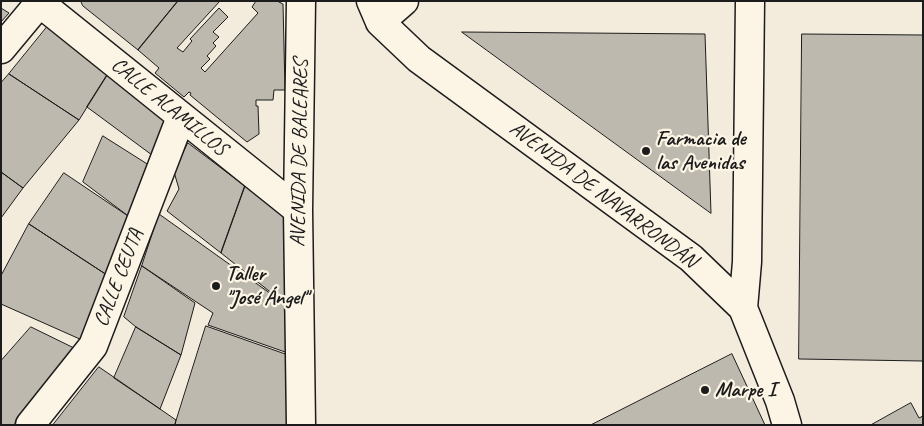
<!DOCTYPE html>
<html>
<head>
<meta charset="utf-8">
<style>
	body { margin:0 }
	#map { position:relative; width:924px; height:426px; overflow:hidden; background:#f3ecdd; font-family:Caveat,sans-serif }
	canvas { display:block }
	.frame { position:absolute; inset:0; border:2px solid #1c1c1c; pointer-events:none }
</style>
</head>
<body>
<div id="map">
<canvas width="924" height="426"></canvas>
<div class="frame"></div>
</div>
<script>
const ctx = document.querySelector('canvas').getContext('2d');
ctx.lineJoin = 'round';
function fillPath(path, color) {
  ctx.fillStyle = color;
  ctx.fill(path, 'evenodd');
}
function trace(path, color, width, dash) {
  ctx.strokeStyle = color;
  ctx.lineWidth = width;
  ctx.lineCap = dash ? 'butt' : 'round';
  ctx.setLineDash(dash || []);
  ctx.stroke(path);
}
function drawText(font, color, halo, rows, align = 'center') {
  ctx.font = font + ' Caveat,sans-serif';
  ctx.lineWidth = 4.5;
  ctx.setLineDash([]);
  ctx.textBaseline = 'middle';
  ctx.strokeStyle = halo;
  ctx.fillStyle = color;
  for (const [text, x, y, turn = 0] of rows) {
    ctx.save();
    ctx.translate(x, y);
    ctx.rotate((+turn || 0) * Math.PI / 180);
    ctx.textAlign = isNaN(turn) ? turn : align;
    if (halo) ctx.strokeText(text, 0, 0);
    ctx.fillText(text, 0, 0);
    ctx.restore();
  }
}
const building = new Path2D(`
	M 81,1 L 178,1 L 138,50 L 83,6 Z
	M 178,1 L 220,1 L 177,48 L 183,52 L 192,41 L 190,39 L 219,8 L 228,17 L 213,32 L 219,37 L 213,43 L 216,46 L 207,56 L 210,59 L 201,68 L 205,72 L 258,13 L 252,7 L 256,1 L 277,1 L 283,4 L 285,90 L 274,90 L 273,100 L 256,100 L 256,106 L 258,106 L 259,134 L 247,142 L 190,95 L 191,93 L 189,92 L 184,97 L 155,73 L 159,68 L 138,50 Z
	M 1,8 L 9,13 L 1,22 Z
	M 56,16 L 111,69 L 79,120 L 9,74 Z
	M 462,32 L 705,34 L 711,213 Z
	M 802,34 L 923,35 L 923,361 L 799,359 Z
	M 111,69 L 172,119 L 156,158 L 87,107 Z
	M 9,74 L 79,120 L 23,188 L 1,172 L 1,83 Z
	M 103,136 L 152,167 L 131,218 L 83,182 Z
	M 188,143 L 245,186 L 221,253 L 167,211 L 179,189 L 174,172 Z
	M 1,172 L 23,188 L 1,218 Z
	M 64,173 L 131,218 L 110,277 L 29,224 Z
	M 245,186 L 292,221 L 288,306 L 221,253 Z
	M 159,214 L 288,306 L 288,353 L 208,325 L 213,313 L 142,266 Z
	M 29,224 L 110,277 L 82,340 L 1,304 L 1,276 Z
	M 142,266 L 195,303 L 181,355 L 136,327 L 124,317 Z
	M 206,326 L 288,355 L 288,425 L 175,425 Z
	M 31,327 L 74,348 L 14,425 L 1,425 L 1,361 Z
	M 136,327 L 181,355 L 160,409 L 114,378 Z
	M 732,354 L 765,425 L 591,425 Z
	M 99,367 L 176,420 L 175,425 L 53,425 Z
	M 911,403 L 919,418 L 923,416 L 923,425 L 871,425 Z`);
fillPath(building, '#beb9ae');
trace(building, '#1c1c1c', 1);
const minor = new Path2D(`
	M 371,1 L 380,22 L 419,59 L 691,258 L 743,308 L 780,401 L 787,425
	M 40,3 L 298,210
	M 380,22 L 404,1
	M 1,49 L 41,1
	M 743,308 L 747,262 L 750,1
	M 30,425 L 93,346 L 181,117
	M 301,425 L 298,210 L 301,1`);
trace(minor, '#1c1c1c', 31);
trace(minor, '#fcf5e5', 28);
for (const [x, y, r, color] of [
	[646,151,5,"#1c1c1c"],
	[216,286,5,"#1c1c1c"],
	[705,390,5,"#1c1c1c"]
]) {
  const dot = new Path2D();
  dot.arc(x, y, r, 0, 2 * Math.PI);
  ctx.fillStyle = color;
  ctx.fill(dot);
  trace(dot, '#fcf5e5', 2);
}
drawText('21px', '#1c1c1c', '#fcf5e5', [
	["CALLE ALAMILLOS",169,107,39],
	["AVENIDA DE BALEARES",300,153,-89],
	["AVENIDA DE NAVARRONDÁN",603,195,37],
	["CALLE CEUTA",119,278,-69]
]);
drawText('bold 21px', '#1c1c1c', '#fcf5e5', [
	["Farmacia de",656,139],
	["las Avenidas",656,163],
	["Taller",226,274],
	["\"José Ángel\"",226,298],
	["Marpe I",715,390]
], 'left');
</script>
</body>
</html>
